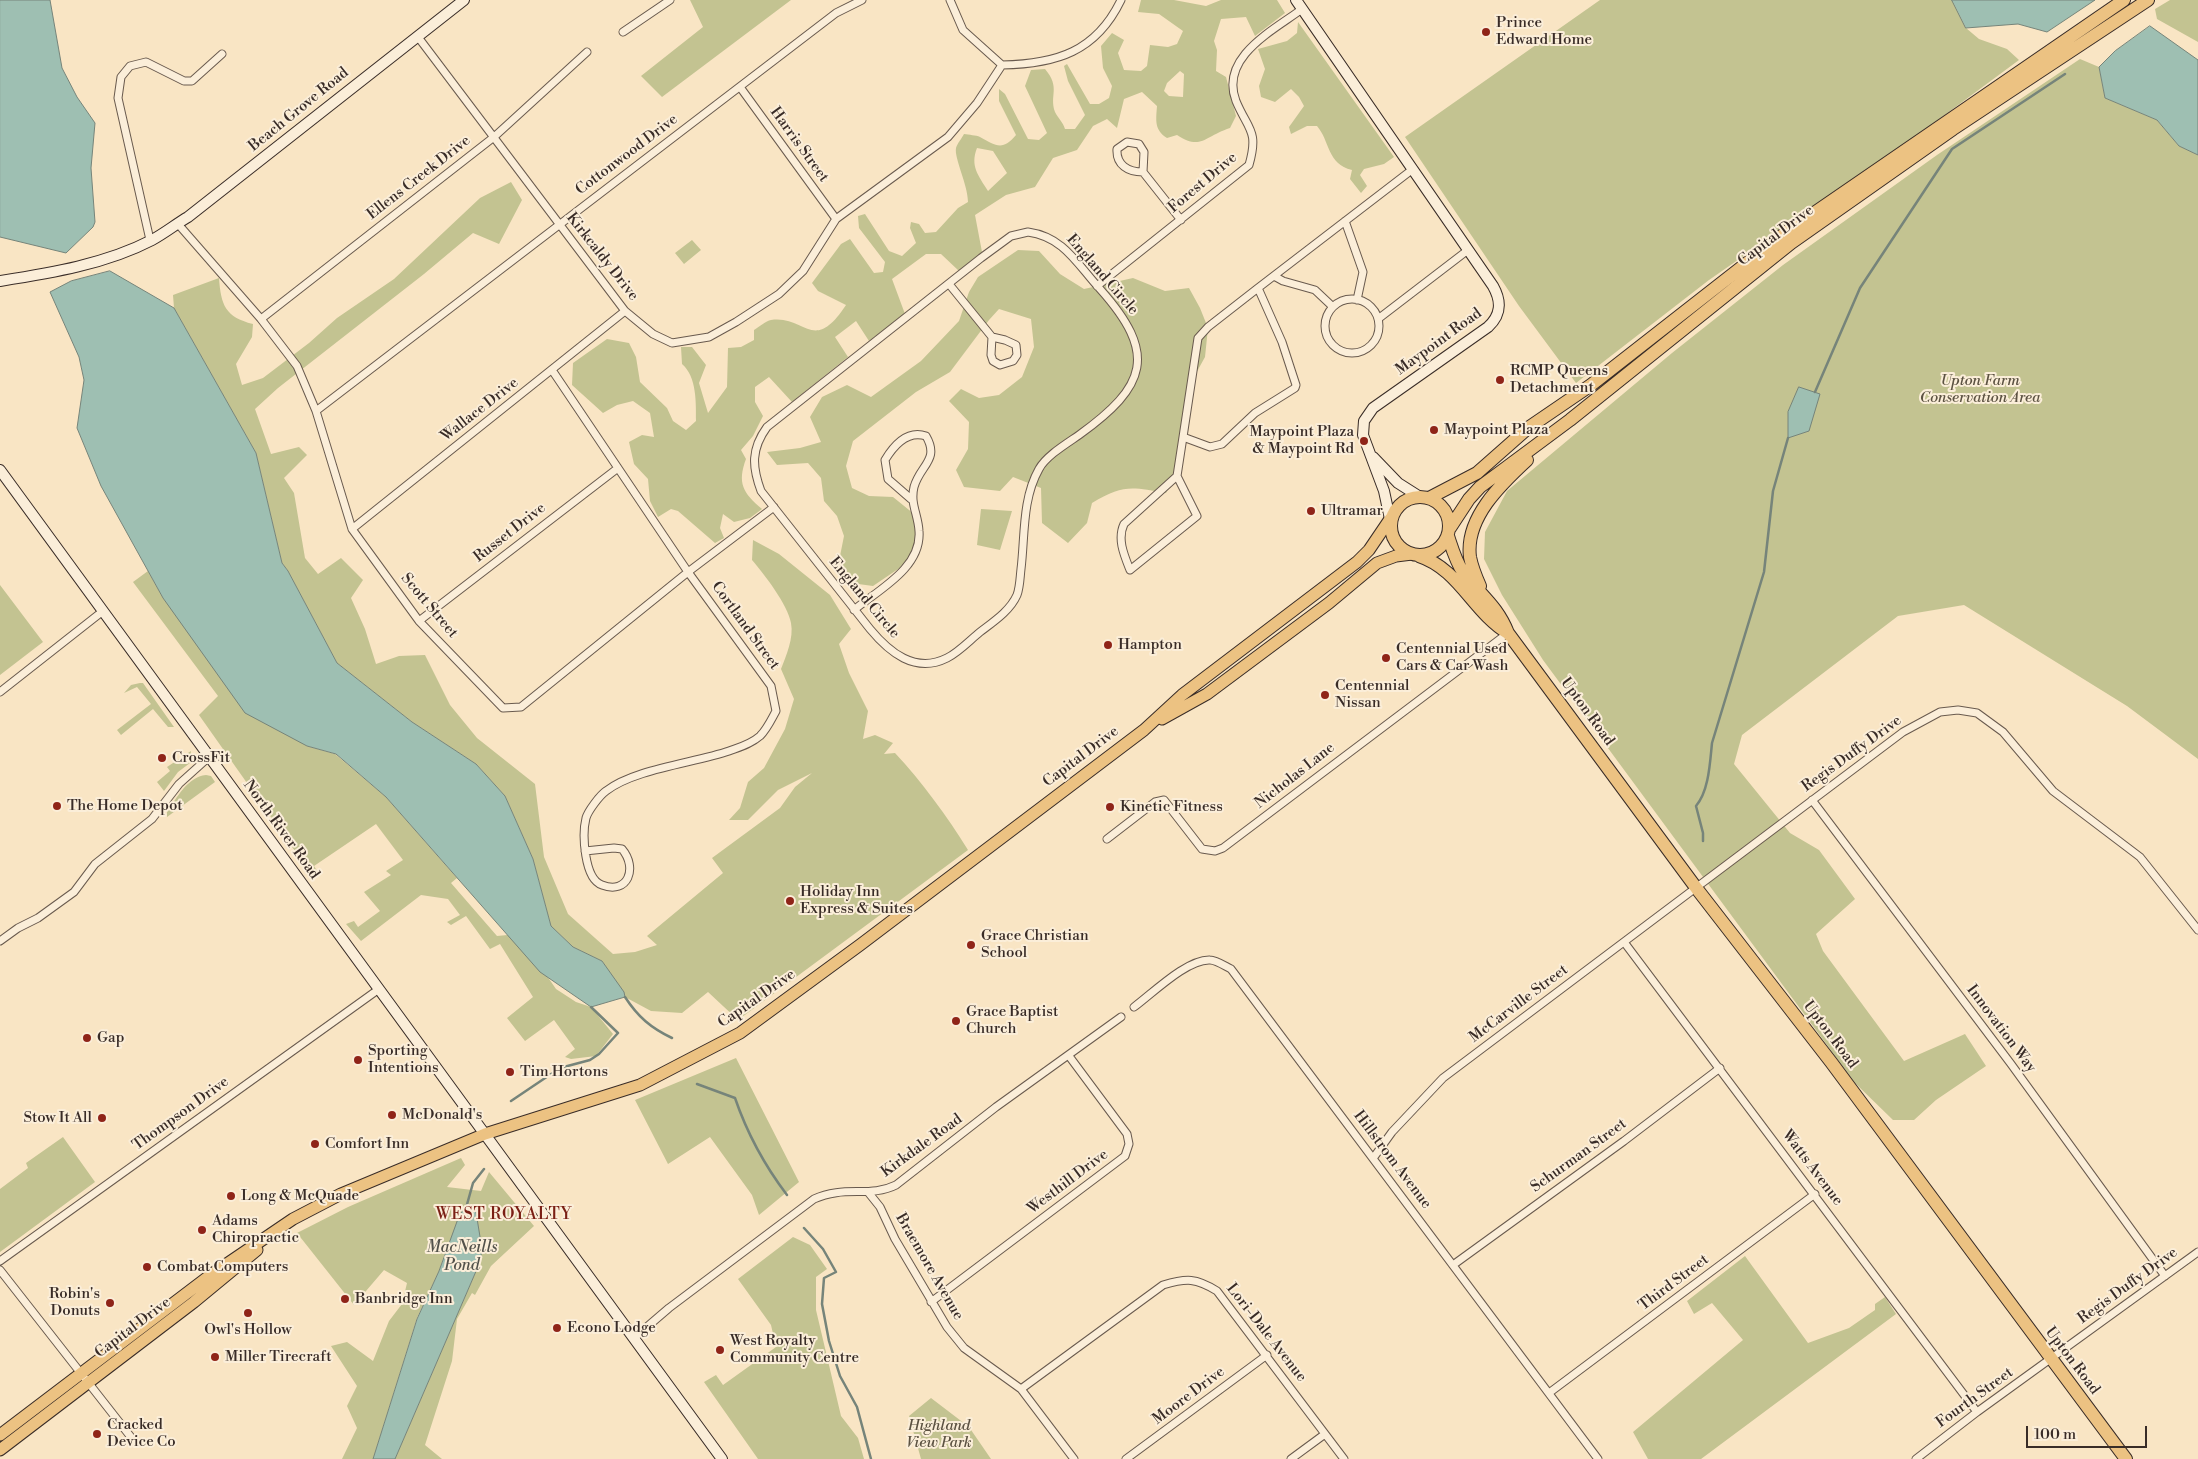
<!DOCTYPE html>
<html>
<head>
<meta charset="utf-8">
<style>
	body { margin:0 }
	#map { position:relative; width:2198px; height:1459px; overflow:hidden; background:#f9e5c4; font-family:"Libre Bodoni",serif }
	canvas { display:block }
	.scale { position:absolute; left:2026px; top:1426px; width:121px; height:22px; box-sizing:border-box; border:2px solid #392c27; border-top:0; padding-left:6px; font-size:15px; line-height:18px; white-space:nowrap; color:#392c27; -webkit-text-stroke:4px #fbeed9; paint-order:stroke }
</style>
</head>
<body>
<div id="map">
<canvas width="2198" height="1459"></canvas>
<div class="scale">100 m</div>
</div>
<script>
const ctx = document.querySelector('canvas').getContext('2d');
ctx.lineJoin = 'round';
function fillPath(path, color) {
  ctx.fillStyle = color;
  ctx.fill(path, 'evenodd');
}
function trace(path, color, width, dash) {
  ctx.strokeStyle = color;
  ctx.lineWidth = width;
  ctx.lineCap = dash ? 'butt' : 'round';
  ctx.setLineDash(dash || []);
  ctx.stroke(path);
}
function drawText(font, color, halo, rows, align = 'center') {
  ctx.font = font + ' "Libre Bodoni",serif';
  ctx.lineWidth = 4;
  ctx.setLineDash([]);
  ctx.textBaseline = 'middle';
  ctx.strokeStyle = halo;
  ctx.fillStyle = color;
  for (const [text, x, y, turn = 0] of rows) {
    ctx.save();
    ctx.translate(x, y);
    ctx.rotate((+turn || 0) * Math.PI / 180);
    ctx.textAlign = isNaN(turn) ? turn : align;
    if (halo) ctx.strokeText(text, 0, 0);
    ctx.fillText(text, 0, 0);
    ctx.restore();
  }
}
fillPath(new Path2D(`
	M 690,0 L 791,0 L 662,97 L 641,76 L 703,27 Z
	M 1141,0 L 1174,0 L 1206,6 L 1221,0 L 1277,0 L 1285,13 L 1255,36 L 1246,17 L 1221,19 L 1214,41 L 1217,50 L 1216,71 L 1226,77 L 1236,116 L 1230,128 C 1205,136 1201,151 1177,135 L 1167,138 C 1154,130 1156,120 1157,106 L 1142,92 L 1124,99 L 1117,128 L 1107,119 L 1093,126 L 1077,150 L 1053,158 L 1035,187 L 1006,195 L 975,215 L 982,252 L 959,271 L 941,254 L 926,254 L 892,279 L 905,314 L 869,341 L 856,321 L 835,337 L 848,357 L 792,402 L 769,377 L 755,387 L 755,402 L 763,416 L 753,436 L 741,450 L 746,459 C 737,483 743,493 762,509 L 750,518 L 734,522 L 723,514 L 720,528 L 724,538 L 715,543 L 678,511 L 671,509 L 658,517 L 650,501 L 648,479 L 634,464 L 629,442 L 642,435 L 654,437 L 650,413 L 633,401 L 617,405 L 603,413 L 572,385 L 573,363 L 607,339 L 629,343 L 636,357 L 640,382 L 667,408 L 673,421 L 686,430 L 696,421 C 696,403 697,377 682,364 L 681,347 L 692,347 L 706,365 L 699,383 L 708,413 L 727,387 L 728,348 L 741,347 L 754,340 L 754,330 C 759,327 766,321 771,320 C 806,315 813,355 846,305 L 818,291 L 812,283 L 841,244 L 850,239 L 874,273 L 883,272 L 885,262 L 859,228 L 858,216 L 865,214 L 889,251 L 902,256 L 916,243 L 910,228 L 911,222 L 919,224 L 925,233 L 936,232 L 958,208 L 968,202 C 968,185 954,158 956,148 C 957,144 962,138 964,134 C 969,135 976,135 980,137 C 996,146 1003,151 1016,135 L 999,101 L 999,89 L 1005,94 L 1028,139 L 1039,140 L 1047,133 L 1025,86 L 1031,70 L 1045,69 C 1061,88 1049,95 1055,112 C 1058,118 1063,122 1065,129 L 1075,129 L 1085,115 L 1068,81 L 1064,66 L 1067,64 L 1090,104 L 1099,104 L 1109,98 L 1112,86 L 1103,68 L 1101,46 L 1112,33 L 1124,40 L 1118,53 L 1124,70 L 1141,71 L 1147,66 L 1150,45 L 1168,47 L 1177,44 L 1183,31 L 1159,14 L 1138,12 ZM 1180,71 L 1184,74 L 1183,97 L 1169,96 L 1164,91 L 1167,83 ZM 977,148 L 993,151 L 1007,173 L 988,191 C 978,175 970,166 977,148 Z
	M 1600,0 L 1952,0 L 1966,28 L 1979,39 L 2007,49 L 2019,60 L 1919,134 L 1709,280 L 1576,383 L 1519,306 L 1405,137 Z
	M 2170,0 L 2198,0 L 2198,42 L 2157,19 L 2155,9 Z
	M 1298,22 L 1394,157 L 1384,164 L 1364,169 L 1360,175 L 1367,186 L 1361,193 L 1350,179 L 1352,170 C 1327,164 1330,141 1317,126 L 1307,126 L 1291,134 L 1289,127 L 1304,106 L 1299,97 L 1291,89 L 1275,102 L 1261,97 L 1259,86 L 1265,69 L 1258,49 L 1287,41 L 1297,33 Z
	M 2080,59 L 2099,67 L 2105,98 L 2157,120 L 2179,146 L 2198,155 L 2198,759 L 2127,706 L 1964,605 L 1898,616 L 1742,735 L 1734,764 L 1790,833 L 1819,850 L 1855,899 L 1816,934 L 1823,951 L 1904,1061 L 1965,1034 L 1986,1066 L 1936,1100 L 1914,1120 L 1893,1120 L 1855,1083 L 1543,660 L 1502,595 L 1484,559 L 1485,532 L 1507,491 L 1672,353 L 1783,265 L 1937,155 Z
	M 511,182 L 522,200 L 499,244 L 473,233 L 424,274 L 278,388 L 255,409 L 271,454 L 299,447 L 307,455 L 284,478 L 294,493 L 305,558 L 318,574 L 341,558 L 363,580 L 351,598 L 365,629 L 376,664 L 399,656 L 425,655 L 450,705 L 477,738 L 535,784 L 544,857 L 568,914 L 613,954 L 635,952 L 657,945 L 647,936 L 723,873 L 712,858 L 780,808 L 795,787 L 812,773 L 778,790 L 748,820 L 729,820 L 740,808 L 748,782 L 764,768 L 785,729 L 794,699 L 781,669 C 786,656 794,638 791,623 C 788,605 764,574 752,560 L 753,540 L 779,554 L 830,595 L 851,629 L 839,644 L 849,673 L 868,711 L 863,739 L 875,735 L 893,743 L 884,754 L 895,753 C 922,782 947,816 968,850 L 738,1020 L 708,992 L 682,1013 L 651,1011 L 625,997 L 602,961 L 573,947 L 551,926 L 533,859 L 505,796 L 476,764 L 412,722 L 337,663 L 288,571 L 282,563 L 256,453 L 174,308 L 173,295 L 219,278 C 221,305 225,317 253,324 L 252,337 L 236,364 L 242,385 L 263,378 L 309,343 L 337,318 L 394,279 L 480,198 Z
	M 692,240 L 701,250 L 684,264 L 675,253 Z
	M 1018,250 L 1039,251 L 1060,274 L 1084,289 L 1133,278 L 1165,291 L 1189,288 L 1200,308 L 1208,328 L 1205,357 L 1189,386 L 1178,469 L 1166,493 C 1132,487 1123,484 1092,503 L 1087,523 L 1068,543 L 1042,523 L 1041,488 L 1013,477 L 1000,491 L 964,487 L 956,470 L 968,449 L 969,422 L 949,401 L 961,389 L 979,398 L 999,395 L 1022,377 L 1034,347 L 1031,319 L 999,309 L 989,320 L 950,372 L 916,392 L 853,441 L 846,466 L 852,488 L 869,496 L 893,497 L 914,514 L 921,542 L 904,565 L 873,586 L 851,583 L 838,566 L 844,536 L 837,516 L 824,501 L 821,478 L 808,463 L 777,465 L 767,452 L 800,448 L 821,442 L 810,417 L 822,397 L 847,385 L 871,397 L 921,361 L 959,321 L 969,292 L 978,277 Z
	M 981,509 L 1012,511 L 1000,550 L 977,545 Z
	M 148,571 L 163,598 L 307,746 L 335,754 L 386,797 L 457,878 L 451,883 L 497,936 L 518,934 L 556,989 L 576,1002 L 591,1007 L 613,1034 L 596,1056 L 571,1059 L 565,1057 L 575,1049 L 554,1020 L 525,1041 L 507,1018 L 533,997 L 500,944 L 490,949 L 466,916 L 451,925 L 447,922 L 460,915 L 448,899 L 421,895 L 361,941 L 346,924 L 354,921 L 358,927 L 380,911 L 364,892 L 391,875 L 386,871 L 403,860 L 376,824 L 314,866 L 319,874 L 314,878 L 199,715 L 218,696 L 133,582 Z
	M 0,585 L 43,642 L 0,675 Z
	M 140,683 L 143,683 L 174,727 L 168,727 L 153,709 L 121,735 L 117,730 L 151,704 L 137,687 L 124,693 L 131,685 Z
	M 191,751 L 190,763 L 178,772 L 164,791 L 157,782 L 170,771 L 167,767 Z
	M 206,775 L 211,776 L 215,782 L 167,817 L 167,812 C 177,798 187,777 206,775 Z
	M 736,1058 L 799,1182 L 759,1215 L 752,1195 L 710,1137 L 668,1164 L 635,1100 Z
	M 63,1137 L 95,1182 L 0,1252 L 0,1189 L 28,1168 L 26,1163 Z
	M 461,1158 L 465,1165 L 447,1187 L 481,1191 L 489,1172 L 534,1226 L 491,1266 L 475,1295 L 472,1293 L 457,1319 L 452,1361 L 425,1445 L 442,1459 L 395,1459 L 480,1262 L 449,1241 L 439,1271 L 417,1318 L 373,1459 L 342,1459 L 357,1428 L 347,1406 L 357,1386 L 331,1346 L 347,1342 L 373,1361 L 389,1321 L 402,1304 L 407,1283 L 384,1270 L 354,1305 L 297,1233 L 348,1207 Z
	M 793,1237 L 810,1245 L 827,1269 L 816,1277 L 816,1310 L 841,1416 L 858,1438 L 864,1459 L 758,1459 L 704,1382 L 716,1375 L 723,1385 L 783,1342 L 779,1337 L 774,1338 L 771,1325 L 738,1279 Z
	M 1745,1256 L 1808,1343 L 1849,1328 L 1875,1310 L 1875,1304 L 1885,1297 L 1896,1314 L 1701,1459 L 1648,1459 L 1633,1432 L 1743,1340 L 1712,1303 L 1694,1314 L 1687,1301 Z
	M 931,1398 L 969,1427 L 991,1459 L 921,1459 L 909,1416 Z`), '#c3c391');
const water = new Path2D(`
	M 0,0 L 50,0 L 62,68 L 77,97 L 95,123 L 91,168 L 95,222 L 93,227 L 66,253 L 0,237 Z
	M 1952,0 L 2095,0 L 2047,32 L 2018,24 L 1966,28 Z
	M 2150,26 L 2198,60 L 2198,155 L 2179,146 L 2157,120 L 2105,98 L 2099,67 L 2115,51 Z
	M 110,271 L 174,308 L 256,453 L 282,563 L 288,571 L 337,663 L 412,722 L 476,764 L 505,796 L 533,859 L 551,926 L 573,947 L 602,961 L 624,992 L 625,997 L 591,1007 L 540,972 L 386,797 L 336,754 L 307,746 L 245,713 L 163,598 L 101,486 L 77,428 L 84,380 L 79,357 L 50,292 L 71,281 Z
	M 1799,387 L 1820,394 L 1809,431 L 1788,438 L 1788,412 Z
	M 467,1205 L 475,1206 L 482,1249 L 480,1262 L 395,1459 L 373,1459 L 417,1319 L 439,1271 L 459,1216 Z`);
fillPath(water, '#9ebfb2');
trace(water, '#76847a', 1);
trace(new Path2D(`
	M 1815,392 L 1860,288 L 1952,149 L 2065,74
	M 1703,841 L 1703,833 L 1696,806 C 1709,791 1710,762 1712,743 L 1764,572 L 1773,491 L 1788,438
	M 625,997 C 638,1017 651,1028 672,1038
	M 697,1084 L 735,1098 C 747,1133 765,1166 787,1195
	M 511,1101 L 560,1068 L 590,1060 L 599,1054 L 618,1033 L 591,1007
	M 466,1208 L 473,1183 L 484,1169
	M 804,1228 L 823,1249 L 836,1272 L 824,1278 L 822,1304 L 829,1341 L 840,1376 L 857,1407 L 871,1459`), '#76847a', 2.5);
const street = new Path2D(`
	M 950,0 L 963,30 L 1002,65 C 1056,64 1096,52 1121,0
	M 623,32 L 670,0
	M 418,37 L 625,311 L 653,334 L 672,343 L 709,337 L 736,322 L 779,294 L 803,271 L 836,219 L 948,137 L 977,103 L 1002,65
	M 740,87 L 836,219
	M 1143,172 C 1128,172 1116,165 1117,149 L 1127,142 L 1139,144 L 1144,152 L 1143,172 L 1181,220
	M 1345,221 L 1363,272 L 1357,300
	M 178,224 L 261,319 L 297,366 L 316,411 L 352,529 L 419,621 L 503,708 L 521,707 L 688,572 L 774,507
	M 1028,232 C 1064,237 1077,264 1100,289 C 1158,354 1147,386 1079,435 C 1066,444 1046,456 1039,469 C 1022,499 1025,536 1021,569 C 1020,577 1020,587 1017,595 C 1010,611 993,622 980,632 C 970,640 959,652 947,658 C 915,674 889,652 870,629 L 761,491 C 752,467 751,449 767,427 L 981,258 L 1011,236 Z
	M 150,240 L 118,98 L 121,77 L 130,66 L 146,62 L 184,81 L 192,81 L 222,54
	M 1274,276 L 1283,281 L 1315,290 L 1333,307
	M 949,284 L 992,337 L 991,355 L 993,361 L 1000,365 L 1013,361 L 1017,355 L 1016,345 L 1005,340 L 992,337
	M 1097,286 L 1249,165 C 1259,130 1248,130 1236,101 C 1219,57 1274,30 1302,9
	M 1258,288 L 1208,327 L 1198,338 L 1183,437 L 1210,447 L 1222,444 L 1255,413 L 1295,388 L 1296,385 L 1282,342 L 1258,288 L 1413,169
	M1325 326a27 27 0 1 1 54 0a27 27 0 1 1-54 0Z
	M 261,319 L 494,137 L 587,52
	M 1378,319 L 1468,250
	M 552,370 L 688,572 L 771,686 L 776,711 C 771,720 767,729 760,736 C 751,744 740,747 729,751 C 694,763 634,769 606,791 C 600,795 588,811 586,818 C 582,834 584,879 602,885 C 628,895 638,868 622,849 L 614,848 L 585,851
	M 316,411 L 836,13 L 862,0
	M 1177,476 L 1124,524 C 1117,539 1124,555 1130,570 L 1197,516 L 1177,476 L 1183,437
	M 352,529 L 625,311
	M 854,610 C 878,590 922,568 919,531 C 918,514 910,504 914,487 C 920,465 940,460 926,436 C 908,430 894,445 885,460 L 888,479 L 911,499
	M 419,621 L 618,468
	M 0,692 L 103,611
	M 1812,800 L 2011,1064 L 2165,1276
	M 1107,839 L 1155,802 L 1164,800 L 1202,849 L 1215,851 L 1223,848 L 1508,633
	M 0,941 L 18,928 L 38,918 L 74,892 L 95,864 L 152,819 L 179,784 L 209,757
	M 1624,942 L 1977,1412
	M 1134,1007 C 1153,993 1187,959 1210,960 C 1216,960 1225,966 1231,969 L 1598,1459
	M 1374,1157 L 1392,1132 L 1443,1078 L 1903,732 L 1940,712 L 1958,710 L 1977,713 L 2003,732 L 2053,791 L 2140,857 L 2198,930
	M 868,1192 L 880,1207 L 895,1239 L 947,1327 L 964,1348 L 1021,1389 L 1074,1459
	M 0,1261 L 379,989
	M 1453,1265 L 1624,1141 L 1720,1068
	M 0,1270 L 134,1441
	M 931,1302 L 1125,1156 L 1129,1144 L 1127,1134 L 1069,1056
	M 634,1338 L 669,1308 L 814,1199 C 844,1185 870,1198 896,1185 L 996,1107 L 1121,1017
	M 1021,1389 L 1163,1285 C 1187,1278 1196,1278 1217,1291 L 1344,1459
	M 1549,1393 L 1815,1194
	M 1126,1459 L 1267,1355
	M 1291,1459 L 1325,1434
	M 1916,1459 L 1977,1412 L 2198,1252`);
const secondary = new Path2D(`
	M 1296,0 L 1493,286 C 1502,302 1501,315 1488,327 L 1373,408 L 1364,421 L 1363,435 L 1384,491 L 1390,519
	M 0,281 C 51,273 106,264 152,240 C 165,233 176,224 188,217 L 464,0
	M 1373,457 L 1398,483 L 1420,497
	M 0,470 L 722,1459`);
const primary = new Path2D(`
	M 1162,719 L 1207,694 L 1329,603 L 1377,563 L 1396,556 L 1412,554
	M 0,1435 L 212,1274 L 293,1219 L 341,1194 L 485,1134 L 640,1085 L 740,1033 L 860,945 L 1144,730 L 1182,695 L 1357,562 L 1369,550 L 1390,519
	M 0,1450 L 194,1302 L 257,1250`);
const highway = new Path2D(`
	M1391 526a29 29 0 1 1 58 0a29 29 0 1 1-58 0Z
	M 1429,498 L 1477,473 L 1528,428 L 1591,385 L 1788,231 L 2124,0
	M 1450,528 L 1469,499 L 1480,487 L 1570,420 L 1791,243 L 1953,129 L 2148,0
	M 1448,536 C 1452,548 1456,562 1463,572 C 1480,595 1497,605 1508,633 L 1697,889 L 1831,1062 L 2126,1459
	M 1419,556 C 1459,569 1473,612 1508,633
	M 1480,586 C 1476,577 1472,567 1470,557 C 1465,518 1501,484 1527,460`);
trace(street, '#695a4e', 9);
trace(secondary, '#392c27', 12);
trace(primary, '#392c27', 13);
trace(highway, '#392c27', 14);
trace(street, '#fbeed9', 7);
trace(secondary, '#fbeed9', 10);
trace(primary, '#ecc282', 11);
trace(highway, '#ecc282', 12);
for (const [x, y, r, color] of [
	[1486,32,5,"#8f2418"],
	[1500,380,5,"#8f2418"],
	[1434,430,5,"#8f2418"],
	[1364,441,5,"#8f2418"],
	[1311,511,5,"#8f2418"],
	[1108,645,5,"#8f2418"],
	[1386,658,5,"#8f2418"],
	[1325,695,5,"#8f2418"],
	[162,758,5,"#8f2418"],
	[57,806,5,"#8f2418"],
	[1110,807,5,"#8f2418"],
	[790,901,5,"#8f2418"],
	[971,945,5,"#8f2418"],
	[956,1021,5,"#8f2418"],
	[87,1038,5,"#8f2418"],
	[358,1060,5,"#8f2418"],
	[510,1072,5,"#8f2418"],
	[392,1115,5,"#8f2418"],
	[102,1118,5,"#8f2418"],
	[315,1144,5,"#8f2418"],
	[231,1196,5,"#8f2418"],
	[202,1230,5,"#8f2418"],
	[147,1267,5,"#8f2418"],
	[345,1299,5,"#8f2418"],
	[110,1303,5,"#8f2418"],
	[248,1313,5,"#8f2418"],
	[557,1328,5,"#8f2418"],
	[720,1350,5,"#8f2418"],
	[215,1357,5,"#8f2418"],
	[97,1434,5,"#8f2418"]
]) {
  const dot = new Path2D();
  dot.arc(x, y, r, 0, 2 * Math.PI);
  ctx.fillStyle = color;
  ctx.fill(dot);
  trace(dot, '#fbeed9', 2);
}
drawText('15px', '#392c27', '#fbeed9', [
	["Prince",1496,23],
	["Edward Home",1496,40],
	["RCMP Queens",1510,371],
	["Detachment",1510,388],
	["Maypoint Plaza",1444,430],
	["Maypoint Plaza",1354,432,"right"],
	["& Maypoint Rd",1354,449,"right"],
	["Ultramar",1321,511],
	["Hampton",1118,645],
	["Centennial Used",1396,649],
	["Cars & Car Wash",1396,666],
	["Centennial",1335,686],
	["Nissan",1335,703],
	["CrossFit",172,758],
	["The Home Depot",67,806],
	["Kinetic Fitness",1120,807],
	["Holiday Inn",800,892],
	["Express & Suites",800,909],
	["Grace Christian",981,936],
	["School",981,953],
	["Grace Baptist",966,1012],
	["Church",966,1029],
	["Gap",97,1038],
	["Sporting",368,1051],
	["Intentions",368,1068],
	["Tim Hortons",520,1072],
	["McDonald's",402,1115],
	["Stow It All",92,1118,"right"],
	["Comfort Inn",325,1144],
	["Long & McQuade",241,1196],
	["Adams",212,1221],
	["Chiropractic",212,1238],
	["Combat Computers",157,1267],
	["Robin's",100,1294,"right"],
	["Donuts",100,1311,"right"],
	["Banbridge Inn",355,1299],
	["Econo Lodge",567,1328],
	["Owl's Hollow",248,1330,"center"],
	["West Royalty",730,1341],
	["Community Centre",730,1358],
	["Miller Tirecraft",225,1357],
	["Cracked",107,1425],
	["Device Co",107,1442]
], 'left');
drawText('15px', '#392c27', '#fbeed9', [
	["Beach Grove Road",299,110,-39],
	["Harris Street",799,145,54],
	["Cottonwood Drive",627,155,-37],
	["Ellens Creek Drive",419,178,-38],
	["Forest Drive",1203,183,-40],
	["Capital Drive",1776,236,-37],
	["Kirkcaldy Drive",602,257,52],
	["England Circle",1102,275,49],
	["Maypoint Road",1439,342,-36],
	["Wallace Drive",480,410,-38],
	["Russet Drive",510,533,-38],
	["England Circle",864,598,50],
	["Scott Street",429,606,50],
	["Cortland Street",745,626,54],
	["Upton Road",1587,712,54],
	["Regis Duffy Drive",1852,754,-36],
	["Capital Drive",1081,757,-37],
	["Nicholas Lane",1295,776,-38],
	["North River Road",281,830,54],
	["Capital Drive",757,999,-35],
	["McCarville Street",1519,1004,-37],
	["Innovation Way",2001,1029,53],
	["Upton Road",1830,1035,53],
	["Thompson Drive",181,1114,-36],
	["Kirkdale Road",922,1146,-36],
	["Schurman Street",1579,1156,-36],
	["Hillstrom Avenue",1392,1160,53],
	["Watts Avenue",1812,1168,53],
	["Westhill Drive",1068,1182,-37],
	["Braemore Avenue",929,1267,60],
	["Third Street",1674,1283,-37],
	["Regis Duffy Drive",2128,1286,-36],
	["Capital Drive",133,1328,-37],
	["Lori-Dale Avenue",1266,1333,52],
	["Upton Road",2072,1361,53],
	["Moore Drive",1189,1396,-37],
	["Fourth Street",1975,1398,-36]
]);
drawText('italic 15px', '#5c5242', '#fbeed9', [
	["Upton Farm",1980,381],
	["Conservation Area",1980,398],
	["Highland",939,1426],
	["View Park",939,1443]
]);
ctx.letterSpacing = '1px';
drawText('16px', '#7a1f14', '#fbeed9', [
	["WEST ROYALTY",504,1215]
]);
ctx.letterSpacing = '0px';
drawText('italic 16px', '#52514a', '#fbeed9', [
	["MacNeills",462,1248],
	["Pond",462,1266]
]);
</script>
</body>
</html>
